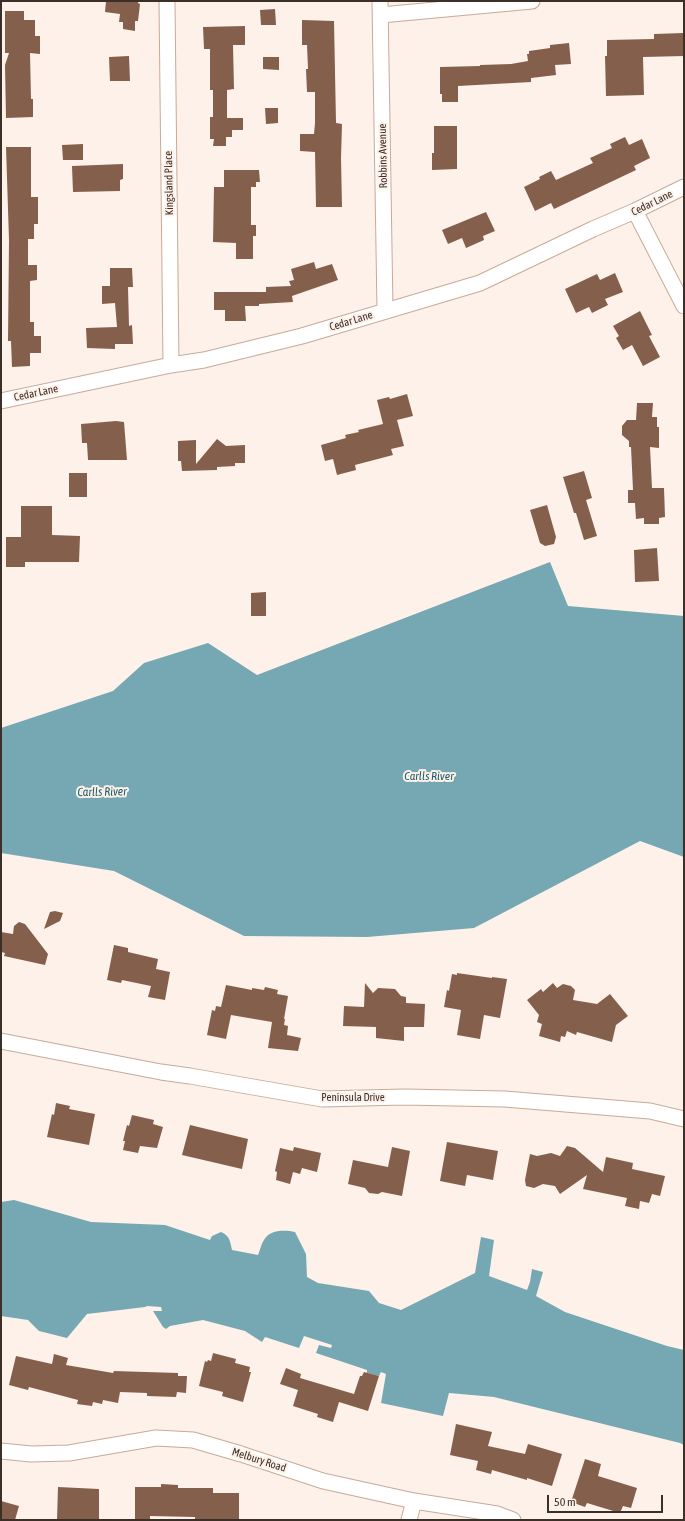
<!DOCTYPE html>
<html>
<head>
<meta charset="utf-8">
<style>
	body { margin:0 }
	#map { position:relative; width:685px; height:1521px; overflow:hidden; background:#fef1e9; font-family:"Asap Condensed",sans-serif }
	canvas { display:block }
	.frame { position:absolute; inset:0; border:2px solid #3b2f27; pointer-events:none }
	.scale { position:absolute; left:547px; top:1495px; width:116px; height:18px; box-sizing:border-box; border:2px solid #3b2f27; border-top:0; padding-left:5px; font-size:12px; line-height:14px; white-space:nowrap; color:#3b2f27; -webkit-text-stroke:3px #fef1e9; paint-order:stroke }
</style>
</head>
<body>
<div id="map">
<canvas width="685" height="1521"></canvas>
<div class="frame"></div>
<div class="scale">50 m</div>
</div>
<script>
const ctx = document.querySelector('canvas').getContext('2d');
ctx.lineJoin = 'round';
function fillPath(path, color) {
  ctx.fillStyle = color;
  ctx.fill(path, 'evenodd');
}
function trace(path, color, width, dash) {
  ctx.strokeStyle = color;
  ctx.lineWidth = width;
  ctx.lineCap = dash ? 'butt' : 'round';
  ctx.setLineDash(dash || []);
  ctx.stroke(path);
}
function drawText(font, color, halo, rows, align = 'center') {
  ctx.font = font + ' "Asap Condensed",sans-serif';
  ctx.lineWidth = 4;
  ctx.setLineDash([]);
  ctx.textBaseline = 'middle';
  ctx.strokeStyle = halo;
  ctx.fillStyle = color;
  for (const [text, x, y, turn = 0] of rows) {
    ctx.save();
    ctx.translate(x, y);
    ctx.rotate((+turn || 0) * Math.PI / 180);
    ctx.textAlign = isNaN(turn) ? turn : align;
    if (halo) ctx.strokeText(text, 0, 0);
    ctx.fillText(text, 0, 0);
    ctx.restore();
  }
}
fillPath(new Path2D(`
	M 550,562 L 568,606 L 684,616 L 684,857 L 640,841 L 474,928 L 367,937 L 244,936 L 114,871 L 1,853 L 1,728 L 113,691 L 144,663 L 208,643 L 257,675 Z
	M 14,1200 L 91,1222 L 165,1225 L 210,1240 L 212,1236 L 221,1232 C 230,1236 230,1241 232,1250 L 258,1255 C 260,1251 261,1244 264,1240 C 270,1229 285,1230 295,1232 L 306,1254 L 307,1277 L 318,1283 L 369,1291 L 379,1303 L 401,1310 L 475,1273 L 481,1237 L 494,1240 L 489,1276 L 527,1290 L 530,1282 L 532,1269 L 543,1272 L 536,1296 L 565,1312 L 667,1346 L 684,1350 L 684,1445 L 680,1443 L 494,1397 L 449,1393 L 443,1416 L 381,1403 L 386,1374 L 381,1372 L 379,1376 L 367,1373 L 367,1370 L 316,1353 L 319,1345 L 331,1348 L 332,1345 L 304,1336 L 299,1348 L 265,1337 L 262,1342 L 245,1331 L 203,1320 L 170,1326 L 166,1329 L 163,1327 L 153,1311 L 162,1311 L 161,1307 L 147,1306 L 145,1307 L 87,1314 L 67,1338 L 39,1331 L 28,1320 L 1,1316 L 1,1202 Z`), '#75a8b3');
fillPath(new Path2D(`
	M 106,1 L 138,1 L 138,3 L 140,4 L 138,21 L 135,21 L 135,31 L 123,29 L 123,22 L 119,22 L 120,14 L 105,12 Z
	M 275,9 L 276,25 L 261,25 L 260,10 Z
	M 5,11 L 24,11 L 24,20 L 35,20 L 35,36 L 40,36 L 40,54 L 30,53 L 31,99 L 33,99 L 33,117 L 6,118 L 5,65 L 9,53 L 5,53 Z
	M 302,20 L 334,21 L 336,123 L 342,124 L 341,158 L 342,207 L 316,207 L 315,152 L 300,151 L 300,134 L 314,134 L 315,123 L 315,92 L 307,92 L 306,69 L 308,69 L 307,45 L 302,45 Z
	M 245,26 L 245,45 L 233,45 L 234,89 L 227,90 L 227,118 L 243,118 L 243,130 L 232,130 L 232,137 L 226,137 L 226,146 L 213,146 L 214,139 L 210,139 L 210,117 L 213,117 L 213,90 L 210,90 L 210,49 L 204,49 L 203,27 Z
	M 684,33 L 684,56 L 643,57 L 644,95 L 606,96 L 605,56 L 607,56 L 607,40 L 654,39 L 654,34 Z
	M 569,43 L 571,64 L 555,65 L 556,75 L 531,78 L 531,82 L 458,86 L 458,102 L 442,102 L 442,94 L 440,94 L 440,67 L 480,66 L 480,65 L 511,64 L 528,61 L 527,54 L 529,54 L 529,51 L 550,48 L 550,45 Z
	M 129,56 L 130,81 L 110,81 L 109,57 Z
	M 263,57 L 279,57 L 279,70 L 263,69 Z
	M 265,108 L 278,108 L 278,123 L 266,124 Z
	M 434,126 L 457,126 L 457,169 L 432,170 L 432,153 L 434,153 Z
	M 625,137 L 629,145 L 642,139 L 650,158 L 634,166 L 636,170 L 554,209 L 551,203 L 535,211 L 524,187 L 540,179 L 539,177 L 551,171 L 556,180 L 593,163 L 590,158 L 612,148 L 610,144 Z
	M 83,144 L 83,160 L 63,160 L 62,145 Z
	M 6,147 L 31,147 L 31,197 L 38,197 L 38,224 L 34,224 L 34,239 L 28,239 L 28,265 L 37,265 L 37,280 L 30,281 L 30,322 L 34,322 L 34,336 L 41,336 L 41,353 L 30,353 L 30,366 L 12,367 L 11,341 L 8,341 L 9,240 Z
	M 123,164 L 123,179 L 120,180 L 120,191 L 73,192 L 72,166 Z
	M 224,170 L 259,170 L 260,182 L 256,182 L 256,187 L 251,187 L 251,225 L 256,225 L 256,236 L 253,236 L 253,259 L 236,259 L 236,243 L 213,242 L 214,187 L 224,187 Z
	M 486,212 L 495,231 L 483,236 L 484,240 L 466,248 L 462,238 L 448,244 L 442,230 Z
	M 314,262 L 316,269 L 332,264 L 338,280 L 292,296 L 293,302 L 259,304 L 259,306 L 245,306 L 246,321 L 225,321 L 225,310 L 214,310 L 214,292 L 266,292 L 266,287 L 291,286 L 289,281 L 294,280 L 291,269 Z
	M 110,268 L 132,268 L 133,287 L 128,287 L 129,326 L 132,325 L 133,344 L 115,344 L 115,349 L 87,348 L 86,328 L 117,327 L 115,303 L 102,304 L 102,286 L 110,286 Z
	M 615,273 L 623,292 L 605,299 L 608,305 L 592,313 L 589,307 L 576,313 L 565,289 L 597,274 L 600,280 Z
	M 640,311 L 652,335 L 649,336 L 660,357 L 643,366 L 632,345 L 623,350 L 616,338 L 619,336 L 613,326 Z
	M 407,394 L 413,416 L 397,420 L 404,446 L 391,449 L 393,455 L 355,465 L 356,470 L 337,475 L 333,459 L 325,461 L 321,445 L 346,438 L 345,435 L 359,432 L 358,430 L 383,424 L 377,400 L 389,397 L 390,399 Z
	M 637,403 L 653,403 L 652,417 L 657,417 L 657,427 L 659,427 L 659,448 L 650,447 L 652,488 L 664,488 L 665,517 L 659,518 L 659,524 L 644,524 L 644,518 L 636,519 L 635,503 L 628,503 L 628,490 L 633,490 L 631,447 L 629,447 L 629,441 L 622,435 L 622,426 L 627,420 L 636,420 Z
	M 116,421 L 124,422 L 127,460 L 88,460 L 87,443 L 82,443 L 81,424 Z
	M 217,439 L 226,446 L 245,445 L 245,463 L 235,463 L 235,466 L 217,467 L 217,470 L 182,471 L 181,461 L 178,461 L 178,441 L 196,440 L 196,464 Z
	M 584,471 L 592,498 L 586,500 L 597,536 L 584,540 L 576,513 L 574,513 L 563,477 Z
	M 69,473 L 87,473 L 87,497 L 69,497 Z
	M 547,505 L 556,537 L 554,544 L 545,546 L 540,543 L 530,510 Z
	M 21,506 L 52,506 L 52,535 L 80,536 L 79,562 L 25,562 L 25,567 L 6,567 L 6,537 L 21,537 Z
	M 657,548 L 659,581 L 635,582 L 634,550 Z
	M 266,592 L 266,616 L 251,616 L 251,593 Z
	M 55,911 L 63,913 L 60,921 L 44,929 L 50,912 Z
	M 19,922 L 25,924 L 48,954 L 45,965 L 4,956 L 5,953 L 1,952 L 1,932 L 13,934 L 14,926 Z
	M 114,945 L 128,948 L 128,952 L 158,959 L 156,969 L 170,972 L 165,1000 L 148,997 L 151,986 L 122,980 L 121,983 L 107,980 Z
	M 457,973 L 492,978 L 492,977 L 507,979 L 500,1018 L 484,1015 L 480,1039 L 457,1035 L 461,1010 L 444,1007 L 447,990 L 449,991 L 452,974 L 457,975 Z
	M 365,983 L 373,993 L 378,988 L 395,989 L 401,996 L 406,997 L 406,1003 L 425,1004 L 424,1027 L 404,1027 L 404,1041 L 376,1038 L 376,1027 L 343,1026 L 344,1006 L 364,1007 Z
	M 553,983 L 557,988 L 563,984 L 571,986 L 575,990 L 573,1000 L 597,1004 L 610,994 L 628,1016 L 616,1025 L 612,1042 L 577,1032 L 576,1035 L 567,1031 L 565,1037 L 561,1036 L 560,1042 L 539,1036 L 542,1024 L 537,1022 L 539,1015 L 527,1000 L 541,989 L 543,992 Z
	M 226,985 L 252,990 L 252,988 L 264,990 L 265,987 L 278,990 L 277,994 L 288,996 L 284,1019 L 285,1019 L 284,1025 L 288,1026 L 287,1035 L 301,1038 L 298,1051 L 268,1048 L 272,1022 L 231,1015 L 226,1039 L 207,1035 L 212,1010 L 215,1011 L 216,1006 L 221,1007 Z
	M 56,1103 L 70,1106 L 69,1109 L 95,1114 L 89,1145 L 47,1137 L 52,1114 L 54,1115 Z
	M 132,1115 L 154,1120 L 153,1124 L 163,1127 L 157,1148 L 140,1146 L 138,1153 L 123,1150 L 125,1141 L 123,1141 L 127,1125 L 129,1126 Z
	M 190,1125 L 248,1139 L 242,1169 L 182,1155 Z
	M 447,1142 L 498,1151 L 493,1180 L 467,1175 L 465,1186 L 440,1181 Z
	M 567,1146 L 575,1148 L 603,1172 L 606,1157 L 633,1163 L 632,1169 L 665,1176 L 660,1196 L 652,1194 L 649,1203 L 640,1201 L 639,1209 L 625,1206 L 627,1198 L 583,1189 L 587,1175 L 560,1194 L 555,1186 L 543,1184 L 534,1188 L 526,1186 L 525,1180 L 530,1154 L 537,1156 L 551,1153 L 560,1156 Z
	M 294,1147 L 321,1153 L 317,1172 L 302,1168 L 300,1174 L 293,1172 L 290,1184 L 276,1180 L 277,1172 L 275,1171 L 280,1148 L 293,1151 Z
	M 392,1147 L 410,1151 L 402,1196 L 382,1192 L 378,1194 L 369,1193 L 365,1188 L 348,1184 L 353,1160 L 388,1167 Z
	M 213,1353 L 236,1359 L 235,1363 L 250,1367 L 249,1372 L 251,1372 L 243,1402 L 222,1396 L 223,1392 L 199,1386 L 205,1361 L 207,1362 L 208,1360 L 211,1361 Z
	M 54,1354 L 68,1358 L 66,1365 L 113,1373 L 114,1371 L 178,1373 L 178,1376 L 187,1376 L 186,1393 L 177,1392 L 176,1397 L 147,1396 L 147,1393 L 120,1392 L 118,1403 L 103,1400 L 102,1404 L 93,1402 L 92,1406 L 77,1404 L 78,1400 L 29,1387 L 28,1390 L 9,1385 L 16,1356 L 52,1364 Z
	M 286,1368 L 301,1374 L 300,1378 L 354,1394 L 360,1376 L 362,1376 L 364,1372 L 379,1376 L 368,1411 L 339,1402 L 333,1422 L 317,1417 L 318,1414 L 293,1406 L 298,1390 L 280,1384 Z
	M 456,1424 L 492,1432 L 488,1446 L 525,1454 L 528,1444 L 562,1454 L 552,1486 L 527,1478 L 527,1480 L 492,1470 L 491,1474 L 476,1470 L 478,1461 L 450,1455 Z
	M 585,1459 L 601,1464 L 598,1476 L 637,1488 L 631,1508 L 623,1506 L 620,1513 L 587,1503 L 585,1507 L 571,1502 Z
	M 161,1484 L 178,1485 L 178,1488 L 213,1488 L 213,1493 L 239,1493 L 239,1520 L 195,1520 L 195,1517 L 150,1516 L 150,1520 L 135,1520 L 135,1487 L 161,1487 Z
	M 58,1487 L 99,1489 L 99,1520 L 57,1520 Z
	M 1,1501 L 19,1506 L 15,1520 L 1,1520 Z`), '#845f4c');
const street = new Path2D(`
	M 167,1 L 171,365
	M 380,1 L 385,310
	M 381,15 L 532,1
	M 635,211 L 684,306
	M 1,401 L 171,365 L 204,360 L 302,336 L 480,283 L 593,229 L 635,211 L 684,187
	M 1,1041 L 161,1072 L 190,1076 L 322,1099 L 404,1097 L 505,1099 L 650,1111 L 684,1119
	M 1,1451 L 31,1454 L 69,1453 L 156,1438 L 193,1440 L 241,1454 L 323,1481 L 414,1501 L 497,1514 L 513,1520
	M 409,1520 L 414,1501`);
trace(street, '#c8aa97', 17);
trace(street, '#fff', 15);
drawText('11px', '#3b2f27', '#fef1e9', [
	["Robbins Avenue",383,156,-91],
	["Kingsland Place",169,183,-91],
	["Cedar Lane",652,203,-26],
	["Cedar Lane",351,321,-17],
	["Cedar Lane",36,393,-12],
	["Peninsula Drive",353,1098],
	["Melbury Road",259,1460,18]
]);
drawText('italic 12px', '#175d6a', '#fef1e9', [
	["Carlls River",429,776],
	["Carlls River",102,792,-1]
]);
</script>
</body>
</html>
